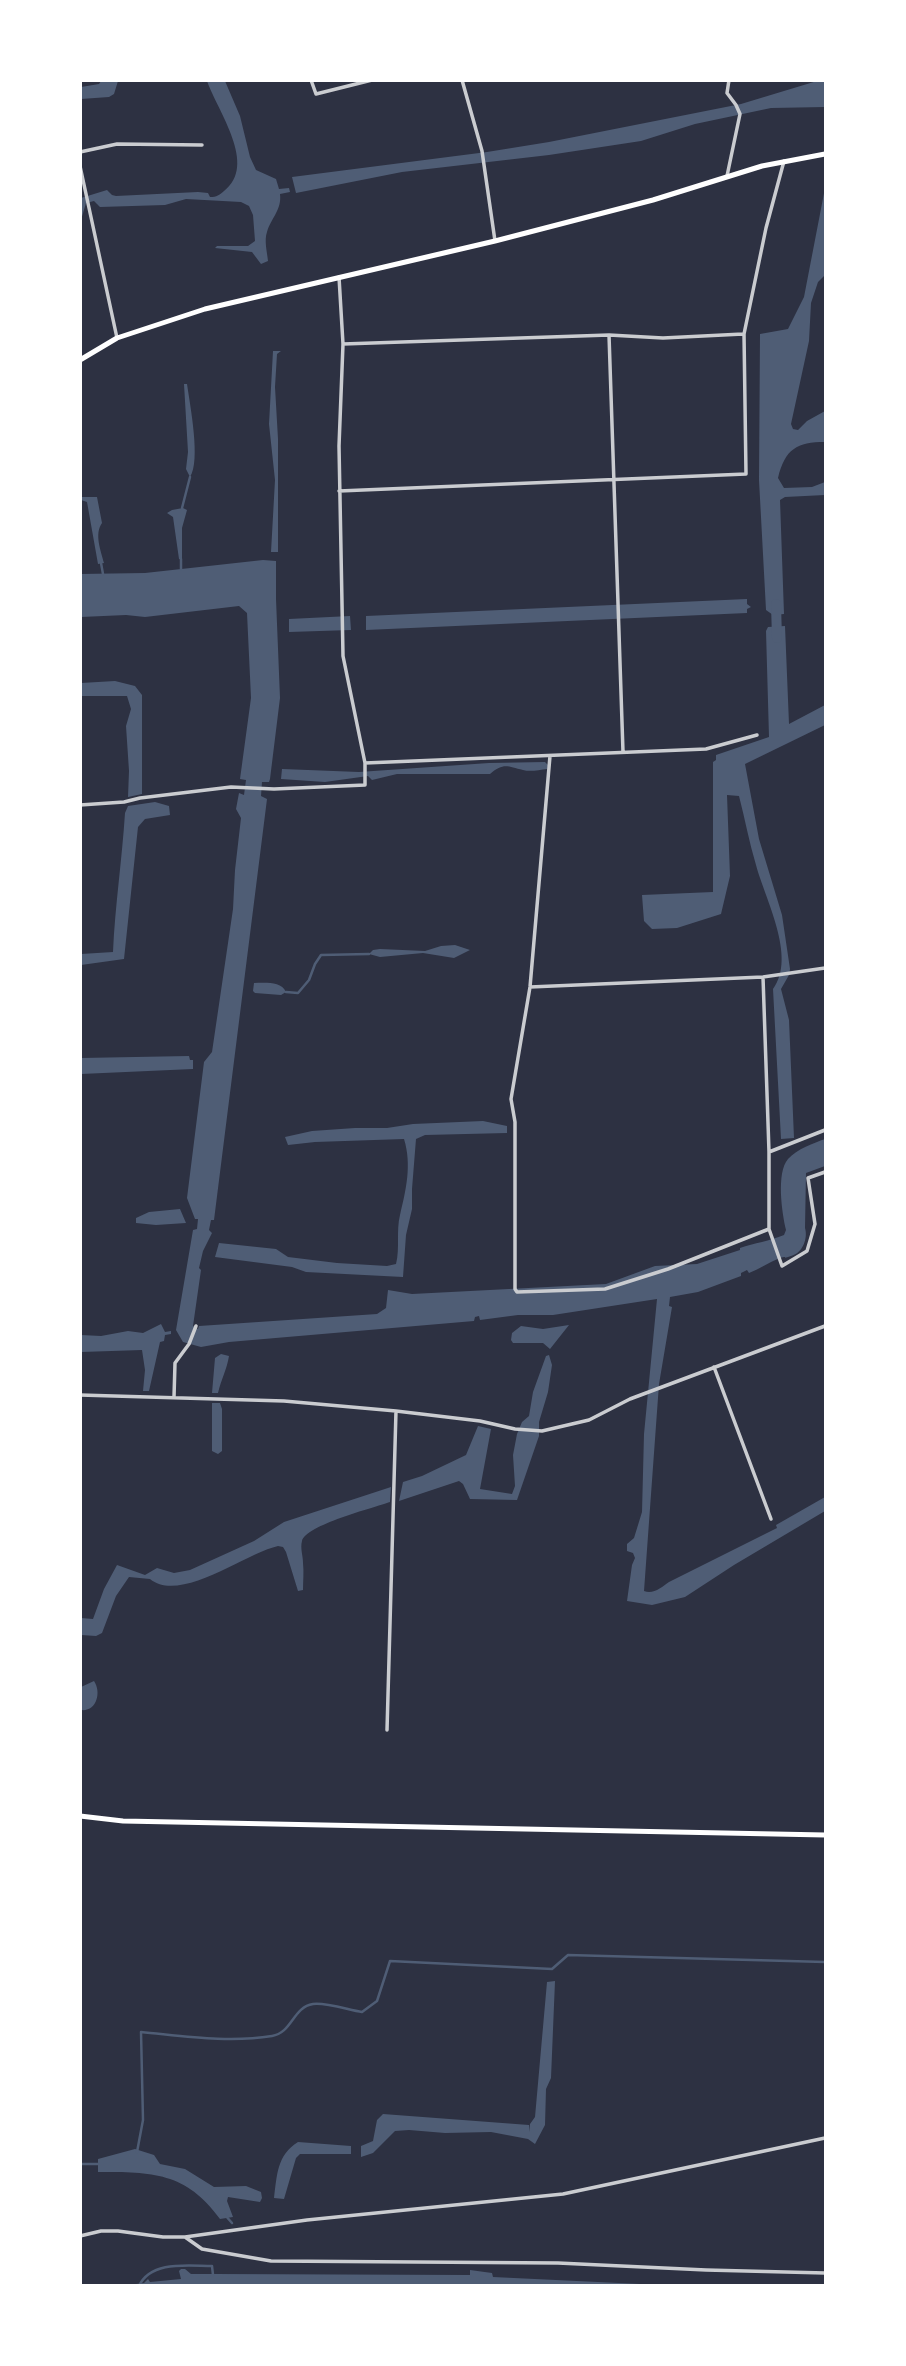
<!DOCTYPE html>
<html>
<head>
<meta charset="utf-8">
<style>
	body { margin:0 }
	#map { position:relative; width:906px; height:2366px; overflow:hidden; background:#2d3142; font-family:"Varela Round",sans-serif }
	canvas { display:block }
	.frame { position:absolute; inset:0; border:82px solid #fff; pointer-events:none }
</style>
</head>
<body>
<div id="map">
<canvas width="906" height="2366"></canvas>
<div class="frame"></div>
</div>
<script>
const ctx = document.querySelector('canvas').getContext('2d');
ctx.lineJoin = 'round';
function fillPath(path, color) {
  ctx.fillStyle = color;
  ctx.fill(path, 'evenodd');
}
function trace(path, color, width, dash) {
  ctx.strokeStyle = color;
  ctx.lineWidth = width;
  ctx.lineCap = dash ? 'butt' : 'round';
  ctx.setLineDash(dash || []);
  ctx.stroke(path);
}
fillPath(new Path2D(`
	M 101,81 L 118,81 L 114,94 L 109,97 L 81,99 L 81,87 L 99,84 Z
	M 207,81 L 225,81 L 240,116 L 250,157 L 256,170 L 276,179 L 279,189 L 289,188 L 290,192 L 280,194 C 282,210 271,218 267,232 C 264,240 267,252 268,261 L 261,264 L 252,252 L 215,248 L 217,246 L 248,246 L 255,241 L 253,215 L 249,206 L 241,202 L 186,199 L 165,205 L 100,207 L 94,201 L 86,203 L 81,220 L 81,198 L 107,190 L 112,195 L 116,196 L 198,192 L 208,193 L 210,197 C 217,197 219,195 224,191 C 258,165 218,112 207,81 Z
	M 817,81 L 825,81 L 825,107 L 771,108 L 695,124 L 641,141 L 549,155 L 402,172 L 296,193 L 292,177 L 487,152 L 549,142 L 741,104 Z
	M 825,188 L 825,275 L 818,282 L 811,303 L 809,341 L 791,424 L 793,429 L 798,430 L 807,421 L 825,411 L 825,442 C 797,442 785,449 778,478 L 784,488 L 812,487 L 825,482 L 825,495 L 785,497 L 780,500 L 784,614 L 773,615 L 766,610 L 759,480 L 760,334 L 788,329 L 804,297 Z
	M 273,351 L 281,351 L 277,354 L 275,387 L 278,439 L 278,552 L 271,552 L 275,480 L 269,424 Z
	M 184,384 L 187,384 C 190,405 201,461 190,477 L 186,469 L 188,452 Z
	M 80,497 L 97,497 L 102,523 C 94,534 101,551 104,563 L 98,564 L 87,502 L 81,500 Z
	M 183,508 L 187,510 L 182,528 L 182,560 L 179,559 L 173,517 L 167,513 L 172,510 Z
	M 263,560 L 276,561 L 276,599 L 280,698 L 270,779 L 269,782 L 262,782 L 261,796 L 267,799 L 265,815 L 214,1220 L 211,1220 L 209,1230 L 212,1233 L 203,1251 L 199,1268 L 201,1270 L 193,1326 L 198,1329 L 199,1326 L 377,1314 L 386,1308 L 388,1290 L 412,1294 L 606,1284 L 655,1266 L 697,1264 L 740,1250 L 740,1248 C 754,1243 770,1241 784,1235 L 786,1230 C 782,1213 776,1173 788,1159 C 797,1149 814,1143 825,1139 L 825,1166 L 806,1173 L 805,1228 C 808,1238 803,1253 791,1256 C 780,1260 790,1255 780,1258 C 769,1262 760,1269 749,1273 L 747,1270 L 741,1273 L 741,1276 L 698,1292 L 670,1297 L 669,1306 L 672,1307 L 659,1384 L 644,1591 C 653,1595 662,1587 669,1582 L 777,1528 L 776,1525 L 825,1497 L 825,1511 L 734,1565 L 685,1597 L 652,1605 L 627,1601 L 632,1565 L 635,1558 L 633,1553 L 627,1551 L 627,1544 L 634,1538 L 642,1512 L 644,1434 L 657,1299 L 553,1315 L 518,1315 L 480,1320 L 479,1316 L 475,1317 L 474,1321 L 229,1342 L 201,1347 L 183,1342 L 176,1330 L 193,1230 L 197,1229 L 198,1219 L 195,1219 L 187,1198 L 204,1062 L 212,1052 L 233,909 L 235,870 L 241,818 L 236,809 L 239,793 L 244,795 L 246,780 L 240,779 L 251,698 L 247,613 L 239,606 L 145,617 L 126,615 L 81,617 L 80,574 L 145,573 Z
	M 747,599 L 747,604 L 751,607 L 747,609 L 747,613 L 366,630 L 366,616 Z
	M 350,616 L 351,630 L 289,632 L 289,619 Z
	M 785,626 L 789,724 L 825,705 L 825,725 L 745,764 L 759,839 L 782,915 L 790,969 L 789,975 L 781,989 L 789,1020 L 794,1138 L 781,1139 L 773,989 C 797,957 765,899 756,865 C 749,842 745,819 739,796 L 727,795 L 730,876 L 721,914 L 677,928 L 652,929 L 644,921 L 642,895 L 713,892 L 713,762 L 716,760 L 716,755 L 769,737 L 766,631 L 768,627 Z
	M 115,681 L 135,686 L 142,695 L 142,794 L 128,797 L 129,771 L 126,726 L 131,709 L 127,696 L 81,696 L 81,683 Z
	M 545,762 L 548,765 L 547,769 C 539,770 530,772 523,770 C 508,767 504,762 490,774 L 397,774 L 372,780 L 368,776 L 325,782 L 281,779 L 282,769 L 359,772 L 489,763 Z
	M 155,802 L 169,806 L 170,815 L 145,819 L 138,827 L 124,959 L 81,965 L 81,954 L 113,952 C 115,906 122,860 125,813 L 128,806 Z
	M 455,945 L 470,950 L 454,958 L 423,953 L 380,957 L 369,954 L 373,950 L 380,949 L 425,951 L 441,946 Z
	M 254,983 C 265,983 281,981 286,992 L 281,995 L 255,993 L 253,991 Z
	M 189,1056 L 190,1060 L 193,1060 L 193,1069 L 81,1074 L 81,1058 Z
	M 483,1121 L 507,1126 L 507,1133 L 425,1135 L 416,1139 L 412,1189 L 412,1209 L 406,1235 L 403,1277 L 306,1272 L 292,1267 L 215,1257 L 219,1243 L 276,1249 L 288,1257 L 337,1263 L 387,1266 L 396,1264 C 400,1248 396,1231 400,1215 C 406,1190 412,1165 404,1139 L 315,1142 L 288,1145 L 285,1137 L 312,1131 L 355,1128 L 387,1128 L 413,1124 Z
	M 180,1209 L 186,1223 L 156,1225 L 136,1223 L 136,1218 L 149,1212 Z
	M 161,1324 L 165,1332 L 171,1331 L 171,1334 L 165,1335 L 164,1341 L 160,1342 L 149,1391 L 143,1391 L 145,1370 L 142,1350 L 81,1352 L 81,1335 L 101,1336 L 128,1331 L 143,1333 Z
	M 569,1325 L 550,1349 L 543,1343 L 513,1343 L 511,1340 L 512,1333 L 521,1326 L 543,1329 Z
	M 221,1354 L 229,1356 C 227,1369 221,1380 218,1393 L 212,1393 L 215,1358 Z
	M 549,1355 L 552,1365 L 548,1392 L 539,1422 L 539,1436 L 517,1500 L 470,1499 L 463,1484 L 459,1481 L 399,1501 L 403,1482 L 422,1476 L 466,1455 L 478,1426 L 491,1429 L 480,1489 L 512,1494 L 515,1486 L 513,1455 L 517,1434 L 522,1422 L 529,1416 L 533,1392 L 546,1356 Z
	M 212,1403 L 220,1403 L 222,1409 L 222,1451 L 218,1454 L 212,1451 Z
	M 391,1487 L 390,1502 C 373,1508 306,1525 302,1541 C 300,1548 303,1556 303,1563 C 304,1572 303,1581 303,1590 L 298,1591 L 286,1552 L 283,1547 L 278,1546 C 246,1553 180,1604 150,1579 L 129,1577 L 116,1596 L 102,1633 L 96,1636 L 81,1635 L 81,1618 L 93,1619 L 104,1589 L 117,1565 L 145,1575 L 157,1568 L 174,1573 L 190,1570 L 254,1541 L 284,1522 Z
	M 94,1681 C 102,1693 96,1712 81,1710 L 81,1687 Z
	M 555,1981 L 551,2078 L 546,2089 L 545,2125 L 535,2144 L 528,2139 L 491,2132 L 445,2133 L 409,2130 L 395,2131 L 373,2153 L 361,2157 L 361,2146 L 373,2141 L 377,2120 L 383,2114 L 529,2125 L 529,2132 L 530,2124 L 535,2117 L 547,1982 Z
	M 298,2142 L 351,2146 L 351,2154 L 300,2154 L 296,2158 L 284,2199 L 274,2198 C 277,2175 277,2155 298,2142 Z
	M 135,2149 L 154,2155 L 160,2164 L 185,2169 L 214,2187 L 246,2186 L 261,2192 L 262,2198 L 260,2202 L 228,2197 L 227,2201 L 233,2217 L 220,2219 C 186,2172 152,2172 98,2172 L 98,2159 Z
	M 181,2269 L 185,2269 L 191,2274 L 214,2274 L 470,2275 L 470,2270 L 492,2273 L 493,2277 L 661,2285 L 128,2285 L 144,2283 L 148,2279 L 150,2282 L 181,2279 L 179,2271 Z`), '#4f5d75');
trace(new Path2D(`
	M 182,508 L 190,477
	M 181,559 L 181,569
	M 101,563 L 103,574
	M 286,992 L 298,993 L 309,980 L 315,964 L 321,955 L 369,954
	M 137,2152 L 143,2120 L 141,2032 C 184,2036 228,2043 272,2036 C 292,2033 293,2007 313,2004 C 325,2002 349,2010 362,2012 L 377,2001 L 390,1961 L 552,1969 L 568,1955 L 825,1962
	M 80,2164 L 99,2164
	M 225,2215 L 232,2223
	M 139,2286 C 151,2260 189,2266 212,2266 L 213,2275`), '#4f5d75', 2.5);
trace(new Path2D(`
	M 776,604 L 777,638`), '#4f5d75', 10);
trace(new Path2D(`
	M 311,80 L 316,94 L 372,80
	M 462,80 L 482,151 L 495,241
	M 80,152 L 117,144 L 202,145
	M 80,166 L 117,338
	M 727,176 L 740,114 L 736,105 L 727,93 L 729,80
	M 609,335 L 623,752
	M 343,344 L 609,335 L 663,338 L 743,334
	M 339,491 L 746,474 L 744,334 L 766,228 L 784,161
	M 550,756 L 530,987 L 511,1099 L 515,1122 L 515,1289 L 517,1292 L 605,1289 L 668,1269 L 769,1229 L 769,1152 L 763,977
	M 365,763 L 706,749 L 757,735
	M 80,805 L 124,802 L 140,798 L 231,787 L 274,789 L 365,785 L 365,763 L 343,656 L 339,446 L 343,344 L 339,277
	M 530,987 L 763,977 L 825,968
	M 769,1152 L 825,1130
	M 769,1229 L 782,1266 L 807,1251 L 815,1224 L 808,1178 L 825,1172
	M 714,1367 L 771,1519
	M 80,1395 L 284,1401 L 396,1411 L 480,1421 L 515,1429 L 542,1431 L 589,1420 L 630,1399 L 825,1326
	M 174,1397 L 175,1363 L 189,1344 L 196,1326
	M 387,1730 L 396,1411
	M 80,2236 L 101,2231 L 118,2231 L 163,2237 L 185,2237 L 307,2220 L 563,2194 L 825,2138
	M 185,2237 L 202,2249 L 271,2261 L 558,2263 L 706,2270 L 825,2273`), '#caccd0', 3.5);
trace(new Path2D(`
	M 80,360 L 117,338 L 205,309 L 495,241 L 653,200 L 762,166 L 825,154
	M 80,1816 L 123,1821 L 825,1835`), '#fff', 5);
</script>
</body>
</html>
